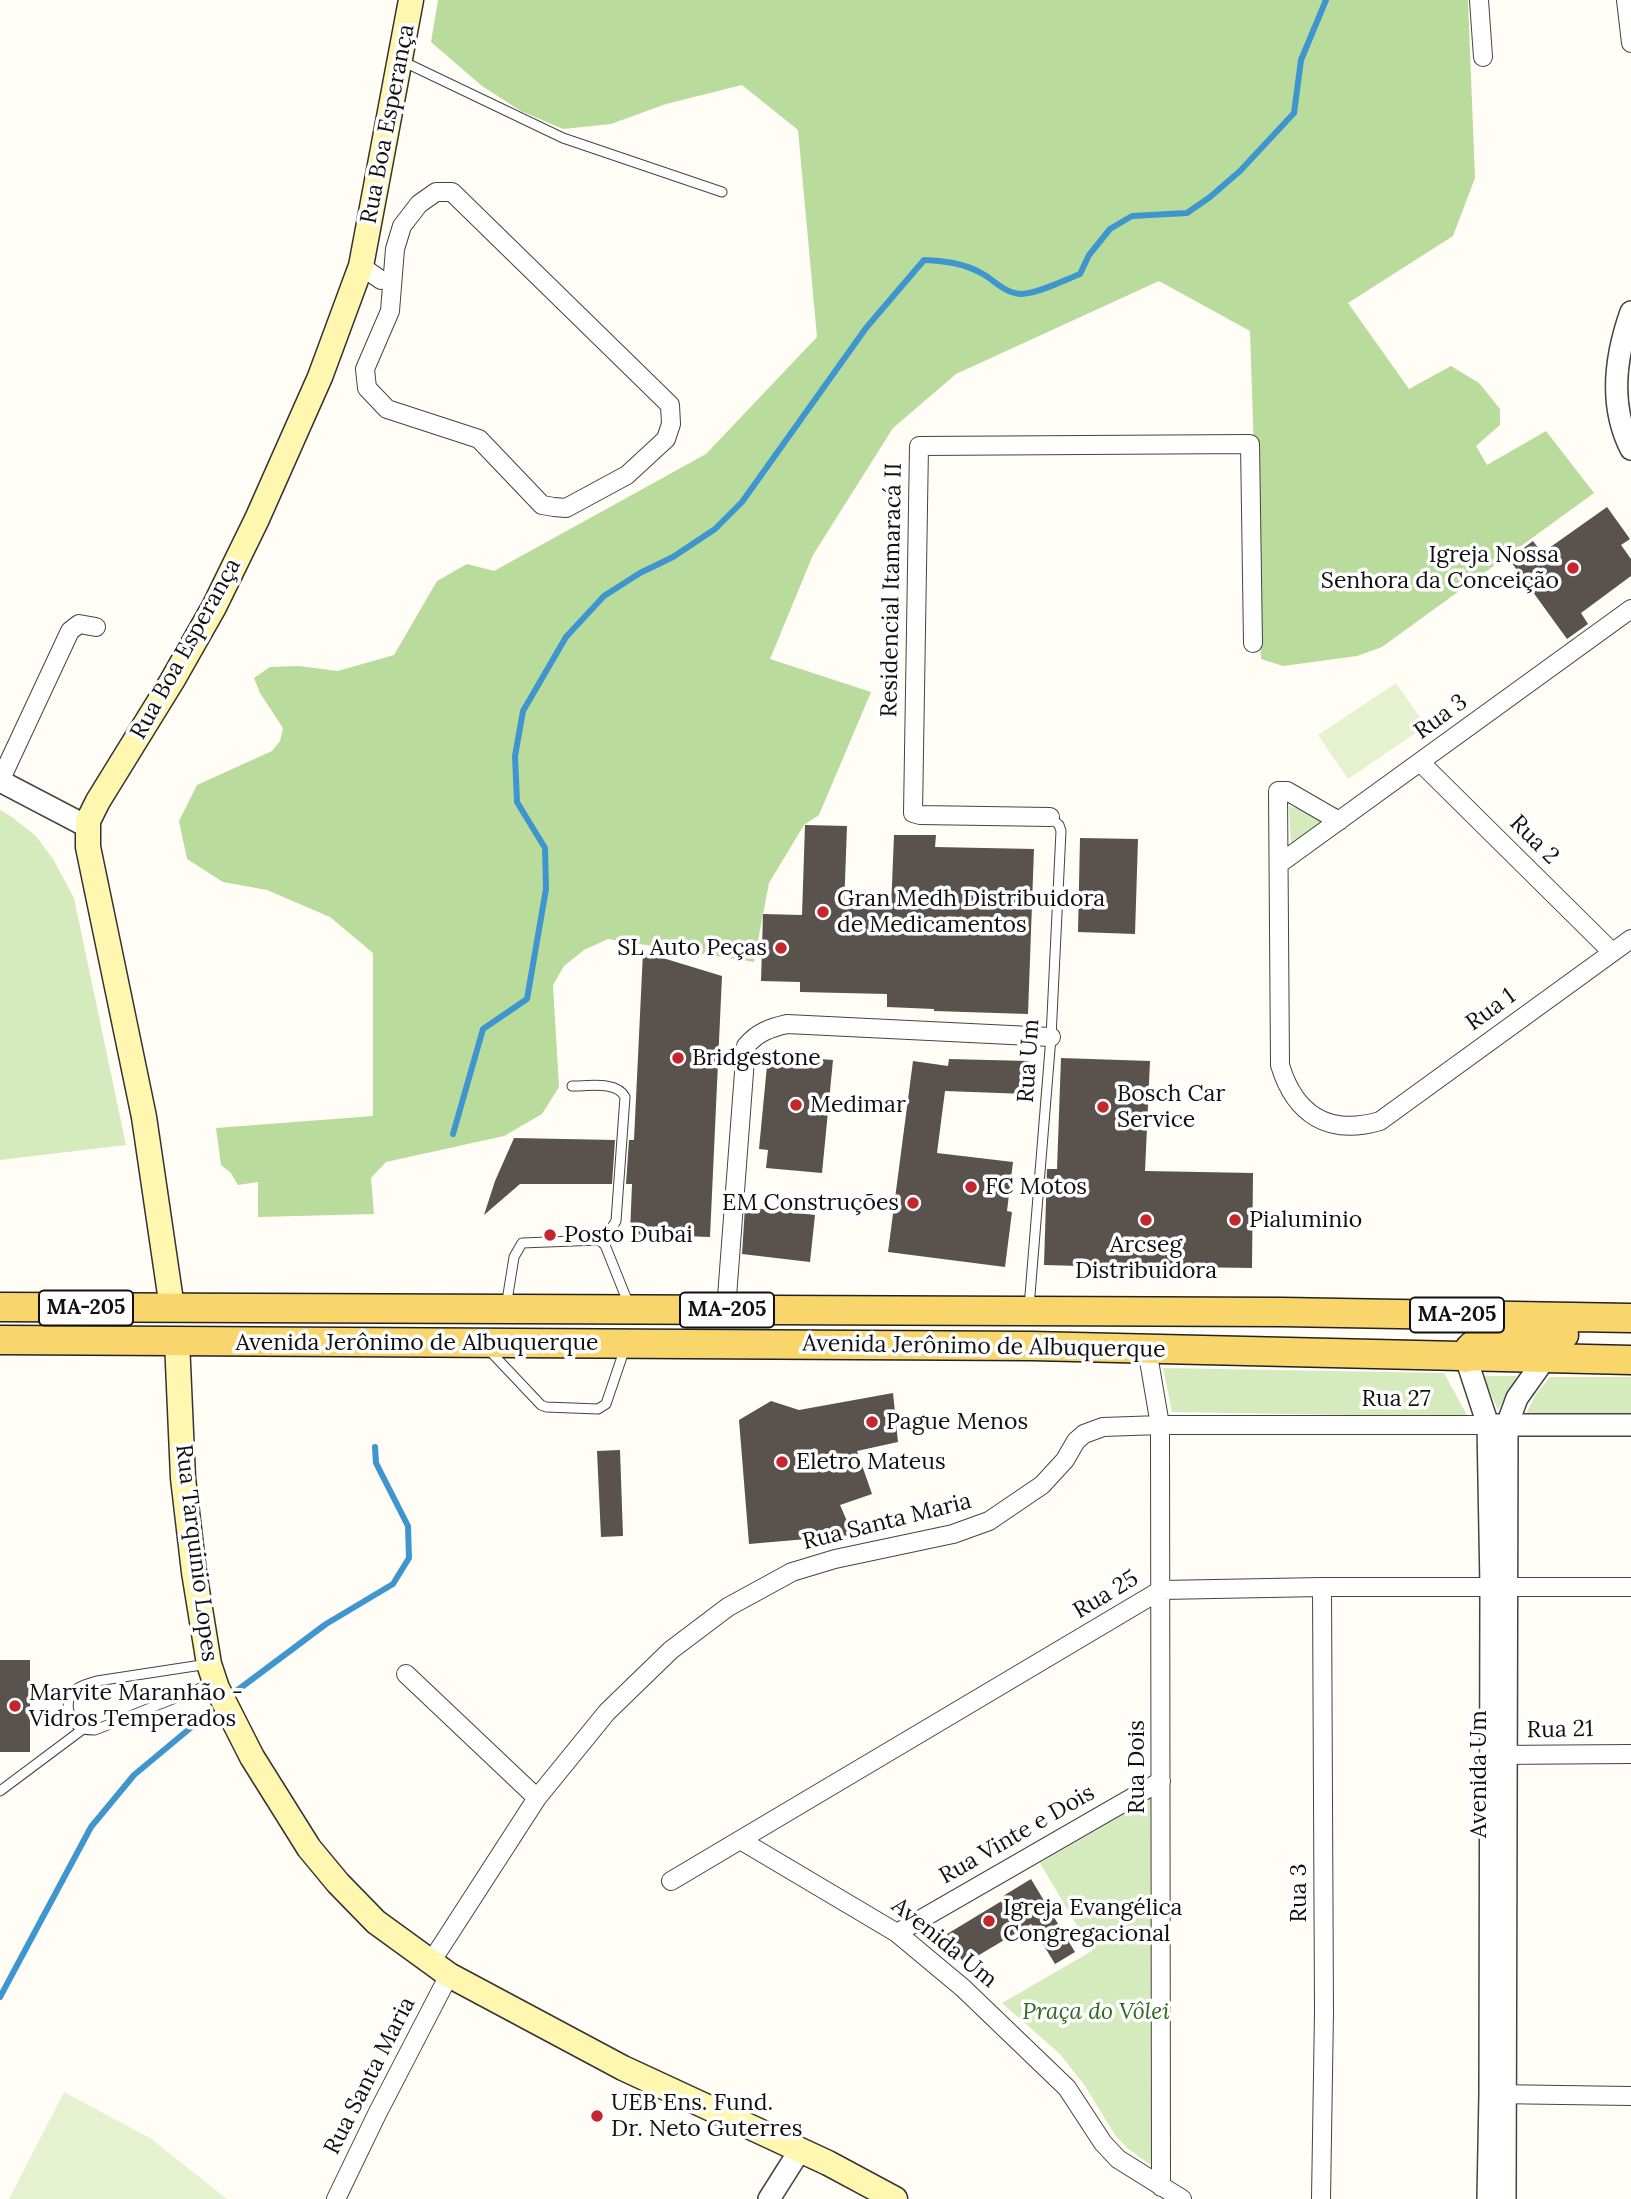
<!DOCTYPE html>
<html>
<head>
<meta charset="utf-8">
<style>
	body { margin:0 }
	canvas { display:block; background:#fffdf5 }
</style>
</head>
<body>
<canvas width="1631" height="2199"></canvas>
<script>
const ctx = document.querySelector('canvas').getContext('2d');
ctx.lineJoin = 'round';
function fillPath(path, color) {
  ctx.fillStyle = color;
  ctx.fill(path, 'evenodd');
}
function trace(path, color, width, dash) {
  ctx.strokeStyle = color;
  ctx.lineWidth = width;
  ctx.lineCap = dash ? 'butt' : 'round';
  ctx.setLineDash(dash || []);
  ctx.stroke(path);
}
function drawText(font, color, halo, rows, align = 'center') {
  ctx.font = font + ' Lora,serif';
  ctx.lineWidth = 7;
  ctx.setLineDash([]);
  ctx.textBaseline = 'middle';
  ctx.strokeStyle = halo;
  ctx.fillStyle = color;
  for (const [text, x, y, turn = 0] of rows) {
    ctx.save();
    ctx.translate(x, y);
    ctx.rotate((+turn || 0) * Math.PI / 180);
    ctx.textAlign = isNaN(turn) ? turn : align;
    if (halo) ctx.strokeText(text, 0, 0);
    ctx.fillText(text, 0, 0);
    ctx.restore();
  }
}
fillPath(new Path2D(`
	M 1289,806 L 1333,820 L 1291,849 Z
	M 0,810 L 12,817 L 35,835 L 53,859 L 74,898 L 126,1145 L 0,1160 Z
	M 1163,1368 L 1444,1373 L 1468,1417 L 1172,1412 Z
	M 1483,1376 L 1517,1376 L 1498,1410 Z
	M 1550,1377 L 1631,1377 L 1631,1415 L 1525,1416 L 1536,1394 Z
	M 1151,1798 L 1152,2166 L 1127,2148 L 1115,2135 L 1085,2086 L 1060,2054 L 1002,2003 L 1092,1951 L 1040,1863 Z`), '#d5ebbd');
fillPath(new Path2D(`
	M 438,0 L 1468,0 L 1475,178 L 1453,236 L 1348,303 L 1409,389 L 1451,366 L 1479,383 L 1500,409 L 1500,425 L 1476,446 L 1487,465 L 1546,431 L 1594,493 L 1382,647 L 1357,656 L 1283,666 L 1261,659 L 1250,331 L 1159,281 L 956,374 L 893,428 L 813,555 L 770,659 L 871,692 L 819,815 L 804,825 L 769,883 L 754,962 L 608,939 L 584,950 L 564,966 L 553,985 L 559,1087 L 542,1114 L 504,1136 L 386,1162 L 371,1178 L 374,1214 L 258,1217 L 258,1182 L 238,1185 L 231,1173 L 221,1165 L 216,1128 L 373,1116 L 373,953 L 330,917 L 267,890 L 223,882 L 187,859 L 179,821 L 197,785 L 272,751 L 280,741 L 283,728 L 260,693 L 254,678 L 270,667 L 299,666 L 338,671 L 394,655 L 437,581 L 467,564 L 494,571 L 706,454 L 817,337 L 798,130 L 742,85 L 666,104 L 611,124 L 563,129 L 521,111 L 482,86 L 431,42 Z`), '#b9dc9c');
fillPath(new Path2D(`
	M 1396,683 L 1426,726 L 1348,779 L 1318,735 Z
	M 64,2092 L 150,2138 L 227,2199 L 9,2199 Z`), '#e6f2cf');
trace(new Path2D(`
	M 453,1134 L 483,1029 L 527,999 L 546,889 L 545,848 L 517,802 L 515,756 L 523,711 L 566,637 L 604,596 L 640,573 L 673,557 L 715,529 L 742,502 L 866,328 L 924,260 C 945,261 964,263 983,274 C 995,281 1006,294 1022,294 C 1039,293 1063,281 1080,274 L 1089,255 L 1110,229 L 1132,216 L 1187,213 L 1210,197 L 1240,171 L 1294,113 L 1301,60 L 1326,0
	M 227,1698 L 326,1624 L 393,1584 L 409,1558 L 408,1526 L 376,1463 L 375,1447
	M 0,1997 L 91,1827 L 134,1775 L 218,1705`), '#3f96cf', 6);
fillPath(new Path2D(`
	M 1607,507 L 1630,539 L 1621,545 L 1631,559 L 1631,576 L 1581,613 L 1588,624 L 1567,639 L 1509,559 L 1533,541 L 1542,553 Z
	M 805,825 L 847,826 L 844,908 L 891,909 L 894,835 L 936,835 L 935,847 L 1034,849 L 1028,1014 L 934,1011 L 934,1009 L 887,1007 L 887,994 L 800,992 L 800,982 L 761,981 L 763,914 L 802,915 Z
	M 1080,838 L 1138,839 L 1135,934 L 1078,932 Z
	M 643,952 L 722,976 L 710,1237 L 630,1234 L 632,1184 L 626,1184 L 629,1140 L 634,1140 Z
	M 768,1055 L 833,1060 L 822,1173 L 766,1168 L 768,1150 L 759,1149 Z
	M 1061,1058 L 1150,1061 L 1145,1171 L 1253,1173 L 1252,1268 L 1186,1267 L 1186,1269 L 1044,1265 L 1047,1169 L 1057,1169 Z
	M 949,1059 L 1029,1061 L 1026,1094 L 945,1091 L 937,1153 L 1013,1162 L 1007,1211 L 1012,1212 L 1005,1267 L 888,1252 L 913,1061 L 948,1066 Z
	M 514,1138 L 615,1140 L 612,1184 L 520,1184 L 484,1215 L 495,1181 Z
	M 745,1207 L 815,1215 L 810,1262 L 742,1254 Z
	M 893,1393 L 898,1442 L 857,1451 L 872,1494 L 840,1505 L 853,1535 L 749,1544 L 739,1420 L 771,1401 L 799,1410 Z
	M 620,1450 L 623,1536 L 601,1537 L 597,1451 Z
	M 0,1660 L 30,1660 L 30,1752 L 0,1752 Z
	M 1031,1879 L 1075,1952 L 1055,1964 L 1031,1924 L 964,1964 L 947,1934 L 1005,1899 L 1003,1896 Z`), '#5a524d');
const service = new Path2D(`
	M 402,61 L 563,138 L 722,192
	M 572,1086 C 589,1086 617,1081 625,1097 L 616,1221 L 603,1241
	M 506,1307 L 514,1257 L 522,1243 L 599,1240 L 605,1245 L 629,1305
	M 1029,1307 L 1051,1037 L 1061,831 L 1059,825 L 1050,817
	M 488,1349 L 541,1405 L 546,1407 L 598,1409 L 606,1404 L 625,1348
	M 208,1664 L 97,1681 C 90,1683 81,1685 75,1690 C 63,1701 68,1723 83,1729 C 87,1730 91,1730 95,1730 L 213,1683
	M 0,1791 L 83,1729`);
const minor = new Path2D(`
	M 1479,0 L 1483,57
	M 1626,0 L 1631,43
	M 436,192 L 452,192 L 670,405 L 671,424 L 666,439 L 627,475 L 566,508 L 554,507 L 542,505 L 479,439 L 387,409 L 367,388 L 365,369 L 390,311 L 395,249 L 402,226 L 419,204 Z
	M 361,266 L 381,280
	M 1420,762 L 1612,952
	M 0,781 L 70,631 L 79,624 L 96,627
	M 1050,817 L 920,815 L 913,813 L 919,446 L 1250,444 L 1253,643
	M 1339,821 L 1287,791 L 1278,791 L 1280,1065 C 1295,1115 1329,1136 1380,1121 L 1631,939
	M 1279,864 L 1631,609
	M 726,1310 L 746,1046 C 758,1032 770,1028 787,1024 L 1051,1037
	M 1147,1349 L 1160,1425 L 1161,2187
	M 406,1674 L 537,1798
	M 1494,1755 L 1631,1754
	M 742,1841 L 897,1933 L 963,1988 L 1067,2088 L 1103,2143 L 1118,2159 L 1182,2199
	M 671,1881 L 1161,1590 L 1322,1587 L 1631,1587
	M 897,1933 L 1161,1781
	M 431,1962 L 537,1798 L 607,1712 L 671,1650 L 728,1607 L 792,1572 L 835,1559 L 953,1534 L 989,1521 L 1042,1485 L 1065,1460 L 1076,1441 L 1084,1434 L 1103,1427 L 1160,1425 L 1488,1425
	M 1493,2094 L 1631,2096
	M 336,2199 L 377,2114 L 449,1975
	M 1321,2199 L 1324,2011 L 1322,1587`);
const tertiary = new Path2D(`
	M 1631,312 C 1615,357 1609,406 1631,449
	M 0,781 L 88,827
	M 1466,1358 L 1488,1425 L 1491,1587 L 1490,2094 L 1488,2199
	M 1494,1425 L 1631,1425
	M 769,2199 L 800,2150
	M 1505,2199 L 1507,1425 L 1517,1398 L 1544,1360`);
const secondary = new Path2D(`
	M 172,1308 L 144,1117 L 88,847 L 88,821 L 98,801 L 172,681 L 214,607 L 257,519 L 320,377 L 361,266 L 411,0
	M 177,1341 L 183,1478 L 194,1572 L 209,1664 L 217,1688 L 252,1757 L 309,1848 L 338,1883 L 376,1922 L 449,1975 L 623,2068 L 828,2163 L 895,2199`);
const primary = new Path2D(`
	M 0,1307 L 1282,1312 L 1631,1318
	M 0,1340 L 1032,1346 L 1631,1360
	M 1466,1358 C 1469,1327 1541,1336 1564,1335`);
trace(service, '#444', 11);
trace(minor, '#444', 20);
trace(tertiary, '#444', 24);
trace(secondary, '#333', 27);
trace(primary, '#222', 31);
trace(service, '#fff', 9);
trace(minor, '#fff', 18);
trace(tertiary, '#fff', 21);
trace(secondary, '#fff6b0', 24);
trace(primary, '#f9d66b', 28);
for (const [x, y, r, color] of [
	[1573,568,7,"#c4262e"],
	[823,912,7,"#c4262e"],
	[781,948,7,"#c4262e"],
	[678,1058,7,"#c4262e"],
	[796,1105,7,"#c4262e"],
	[1103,1107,7,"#c4262e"],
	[971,1187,7,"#c4262e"],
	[913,1203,7,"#c4262e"],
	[1146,1220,7,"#c4262e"],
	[1235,1220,7,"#c4262e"],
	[550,1235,7,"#c4262e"],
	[872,1422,7,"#c4262e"],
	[782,1462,7,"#c4262e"],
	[15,1706,7,"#c4262e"],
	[989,1921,7,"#c4262e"],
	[597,2116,7,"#c4262e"]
]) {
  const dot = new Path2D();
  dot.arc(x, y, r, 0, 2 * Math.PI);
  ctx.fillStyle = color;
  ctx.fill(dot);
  trace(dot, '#fff', 2.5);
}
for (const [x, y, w] of [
	[86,1308,94],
	[727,1310,94],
	[1457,1315,94]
]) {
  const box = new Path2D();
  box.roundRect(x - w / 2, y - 17.5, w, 35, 5);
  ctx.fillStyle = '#fff';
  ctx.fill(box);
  trace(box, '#111', 2);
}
drawText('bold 21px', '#111', null, [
	["MA-205",86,1308],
	["MA-205",727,1310],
	["MA-205",1457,1315]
]);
drawText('23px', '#111', '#fff', [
	["Rua Boa Esperança",388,124,-79],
	["Residencial Itamaracá II",892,590,-89],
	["Rua Boa Esperança",186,649,-61],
	["Rua 3",1441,717,-36],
	["Rua 2",1534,840,45],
	["Rua 1",1491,1010,-36],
	["Rua Um",1029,1061,-86],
	["Avenida Jerônimo de Albuquerque",417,1343],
	["Avenida Jerônimo de Albuquerque",984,1347,1],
	["Rua 27",1396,1399],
	["Rua Santa Maria",887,1522,-14],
	["Rua Tarquinio Lopes",196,1553,83],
	["Rua 25",1106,1595,-31],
	["Rua 21",1560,1730,-1],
	["Rua Dois",1137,1767,-90],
	["Avenida Um",1479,1774,-90],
	["Rua Vinte e Dois",1017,1835,-30],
	["Rua 3",1299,1893,-90],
	["Avenida Um",944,1943,39],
	["Rua Santa Maria",370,2076,-63]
]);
drawText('23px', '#111', '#fff', [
	["Igreja Nossa",1559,555,"right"],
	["Senhora da Conceição",1559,581,"right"],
	["Gran Medh Distribuidora",837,899],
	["de Medicamentos",837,925],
	["SL Auto Peças",767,948,"right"],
	["Bridgestone",692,1058],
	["Bosch Car",1117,1094],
	["Service",1117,1120],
	["Medimar",810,1105],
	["FC Motos",985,1187],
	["EM Construções",899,1203,"right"],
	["Pialuminio",1249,1220],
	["Posto Dubai",564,1235],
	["Arcseg",1146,1245,"center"],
	["Distribuidora",1146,1271,"center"],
	["Pague Menos",886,1422],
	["Eletro Mateus",796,1462],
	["Marvite Maranhão -",29,1693],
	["Vidros Temperados",29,1719],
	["Igreja Evangélica",1003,1908],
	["Congregacional",1003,1934],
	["UEB Ens. Fund.",611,2103],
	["Dr. Neto Guterres",611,2129]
], 'left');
drawText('italic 23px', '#2f6b1f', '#fff', [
	["Praça do Vôlei",1096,2012]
]);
</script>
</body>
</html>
